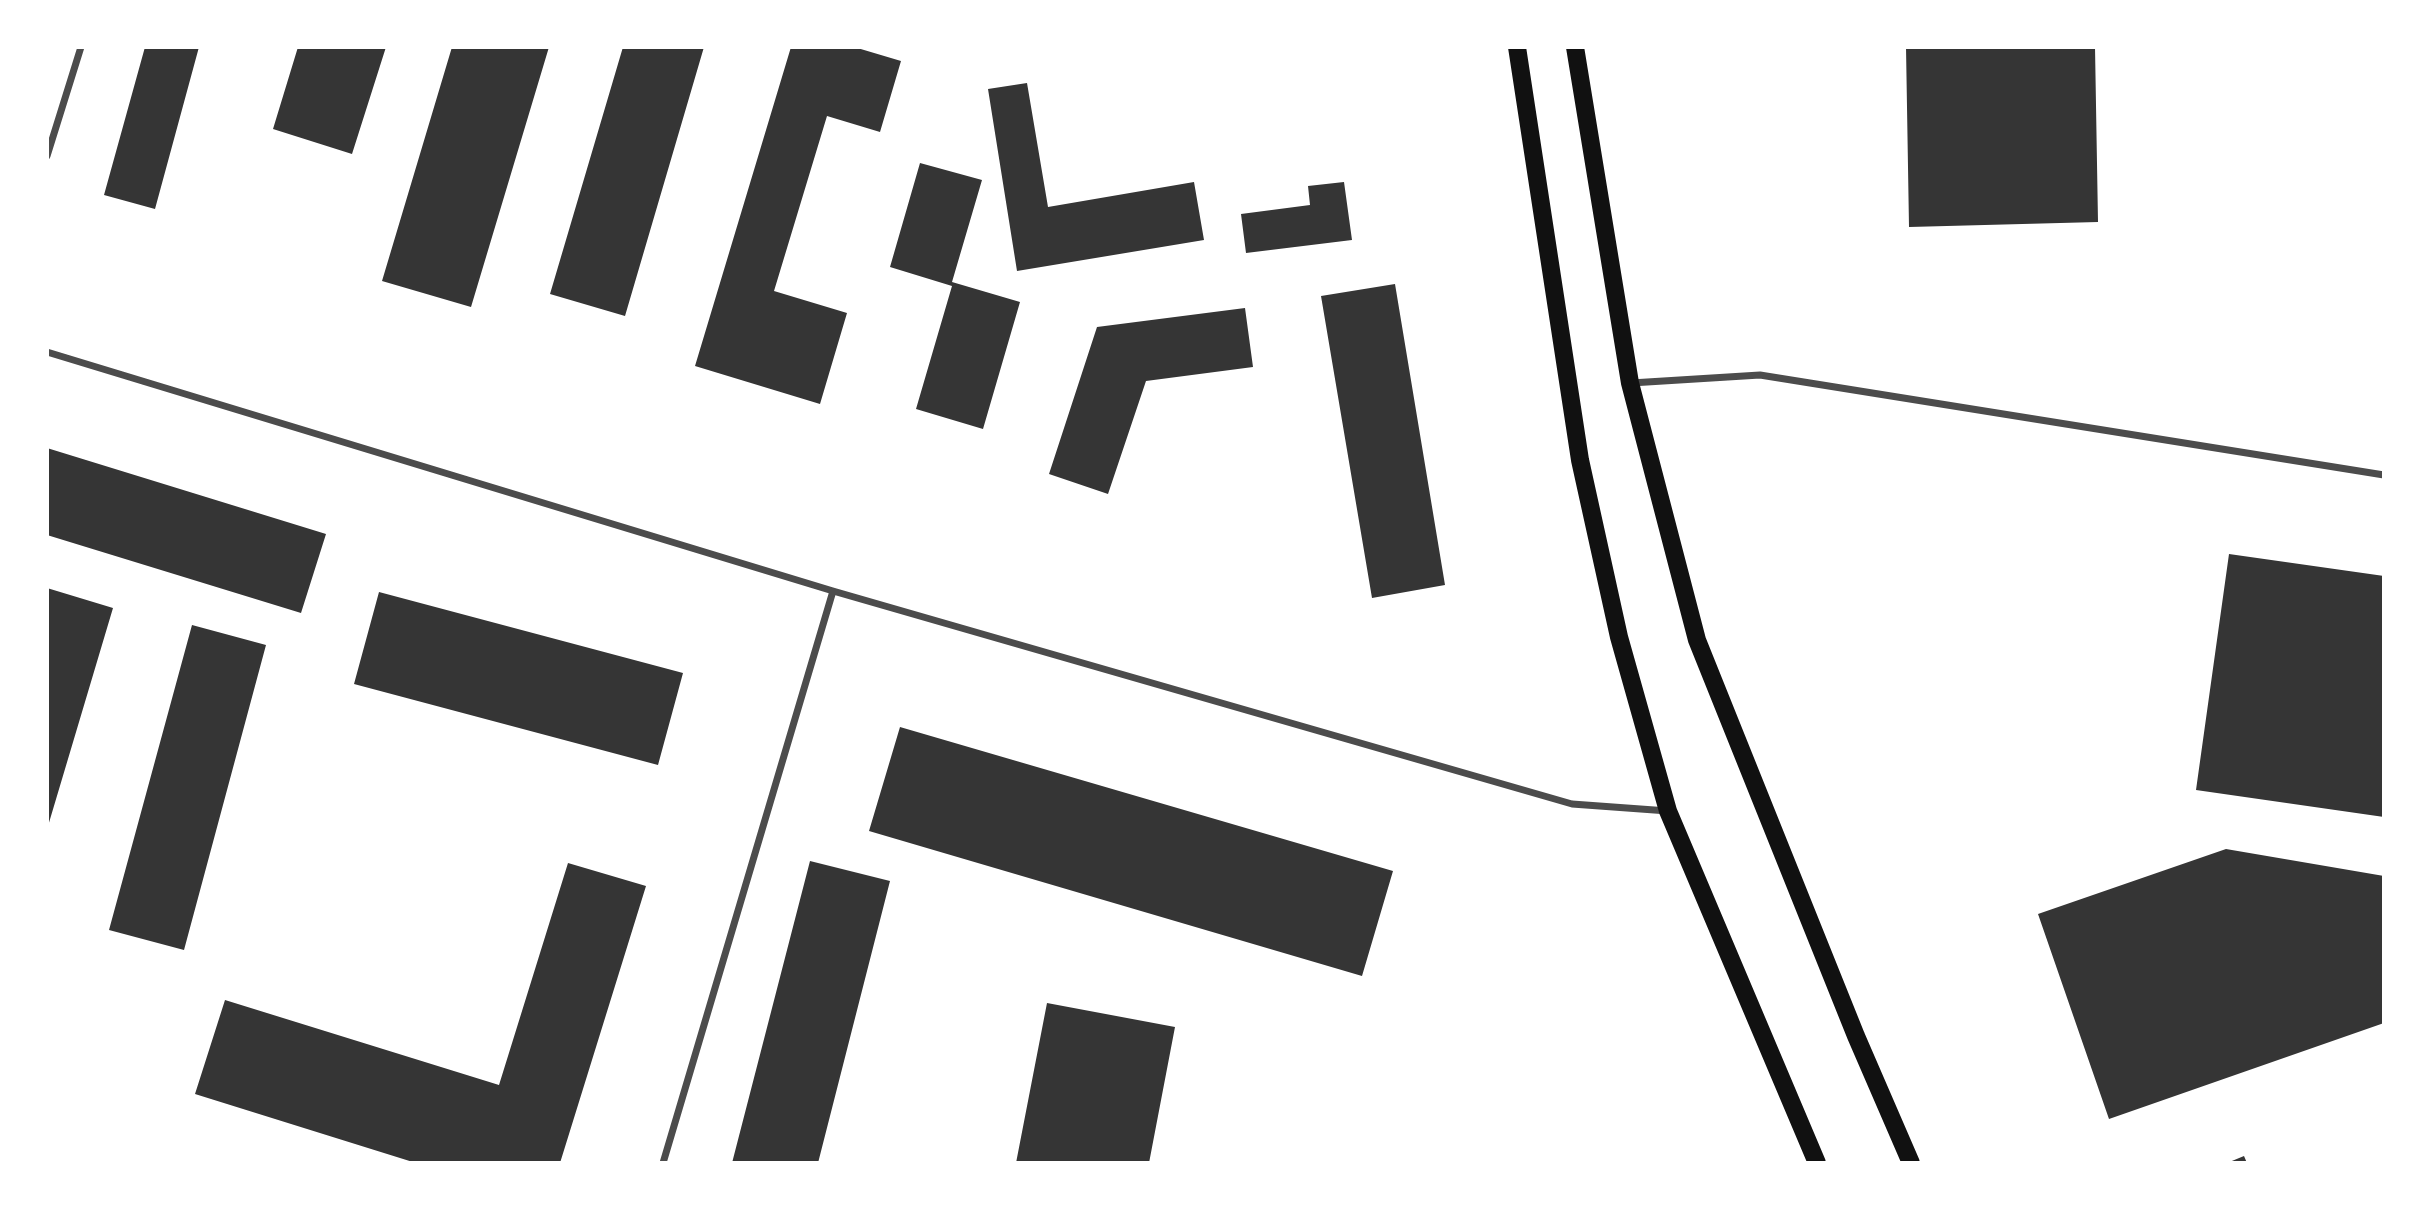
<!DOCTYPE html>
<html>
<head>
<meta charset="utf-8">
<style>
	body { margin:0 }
	#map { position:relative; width:2431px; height:1210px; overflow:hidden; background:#fff; font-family:"Alegreya Sans",sans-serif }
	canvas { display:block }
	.frame { position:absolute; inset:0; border:49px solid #fff; pointer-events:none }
</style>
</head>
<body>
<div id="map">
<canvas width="2431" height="1210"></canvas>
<div class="frame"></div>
</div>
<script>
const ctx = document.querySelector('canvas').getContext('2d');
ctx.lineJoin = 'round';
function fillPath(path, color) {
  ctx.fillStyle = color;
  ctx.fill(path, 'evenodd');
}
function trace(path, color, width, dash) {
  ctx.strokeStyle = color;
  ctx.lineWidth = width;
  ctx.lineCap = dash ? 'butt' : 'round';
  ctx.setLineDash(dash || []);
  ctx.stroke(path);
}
fillPath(new Path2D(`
	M 145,47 L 199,47 L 155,209 L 104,195 Z
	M 298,47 L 386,47 L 352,154 L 273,129 Z
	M 452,47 L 549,47 L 471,307 L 382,281 Z
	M 623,47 L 704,47 L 625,316 L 550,294 Z
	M 791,47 L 854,47 L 901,61 L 880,132 L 827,116 L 774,291 L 847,313 L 820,404 L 695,366 Z
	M 1906,47 L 2095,47 L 2098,222 L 1909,227 Z
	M 1027,83 L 1048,207 L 1194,182 L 1204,240 L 1017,271 L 988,89 Z
	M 920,163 L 982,180 L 952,282 L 1020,302 L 983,429 L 916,409 L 952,286 L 890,267 Z
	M 1344,182 L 1352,240 L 1246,253 L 1241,214 L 1310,205 L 1308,186 Z
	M 1395,284 L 1445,585 L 1372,598 L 1321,296 Z
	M 1245,308 L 1253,367 L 1146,381 L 1108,494 L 1049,474 L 1097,327 Z
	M 47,448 L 326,534 L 301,613 L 47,535 Z
	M 2229,554 L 2384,576 L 2384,817 L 2196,790 Z
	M 47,588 L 113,608 L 48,826 L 47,826 Z
	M 379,592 L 683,673 L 658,765 L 354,684 Z
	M 192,625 L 266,645 L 184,950 L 109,930 Z
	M 900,727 L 1393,871 L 1362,976 L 869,831 Z
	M 2226,849 L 2384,876 L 2384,1023 L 2109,1119 L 2038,914 Z
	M 810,861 L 890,881 L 818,1163 L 732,1163 Z
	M 568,863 L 646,886 L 560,1163 L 416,1163 L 195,1094 L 225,1000 L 499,1085 Z
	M 1047,1003 L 1175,1027 L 1149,1163 L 1016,1163 Z
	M 2244,1156 L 2247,1163 L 2227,1163 Z`), '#353535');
trace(new Path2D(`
	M 47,156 L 81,47
	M 47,352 L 833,591 L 1572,804 L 1668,811
	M 1631,383 L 1760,375 L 2384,475
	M 663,1163 L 833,591`), '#4c4c4c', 7);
trace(new Path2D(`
	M 1517,47 L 1580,460 L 1619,637 L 1668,811 L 1817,1163
	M 1575,47 L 1630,383 L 1697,640 L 1856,1036 L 1911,1163`), '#111', 18);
</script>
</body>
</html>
